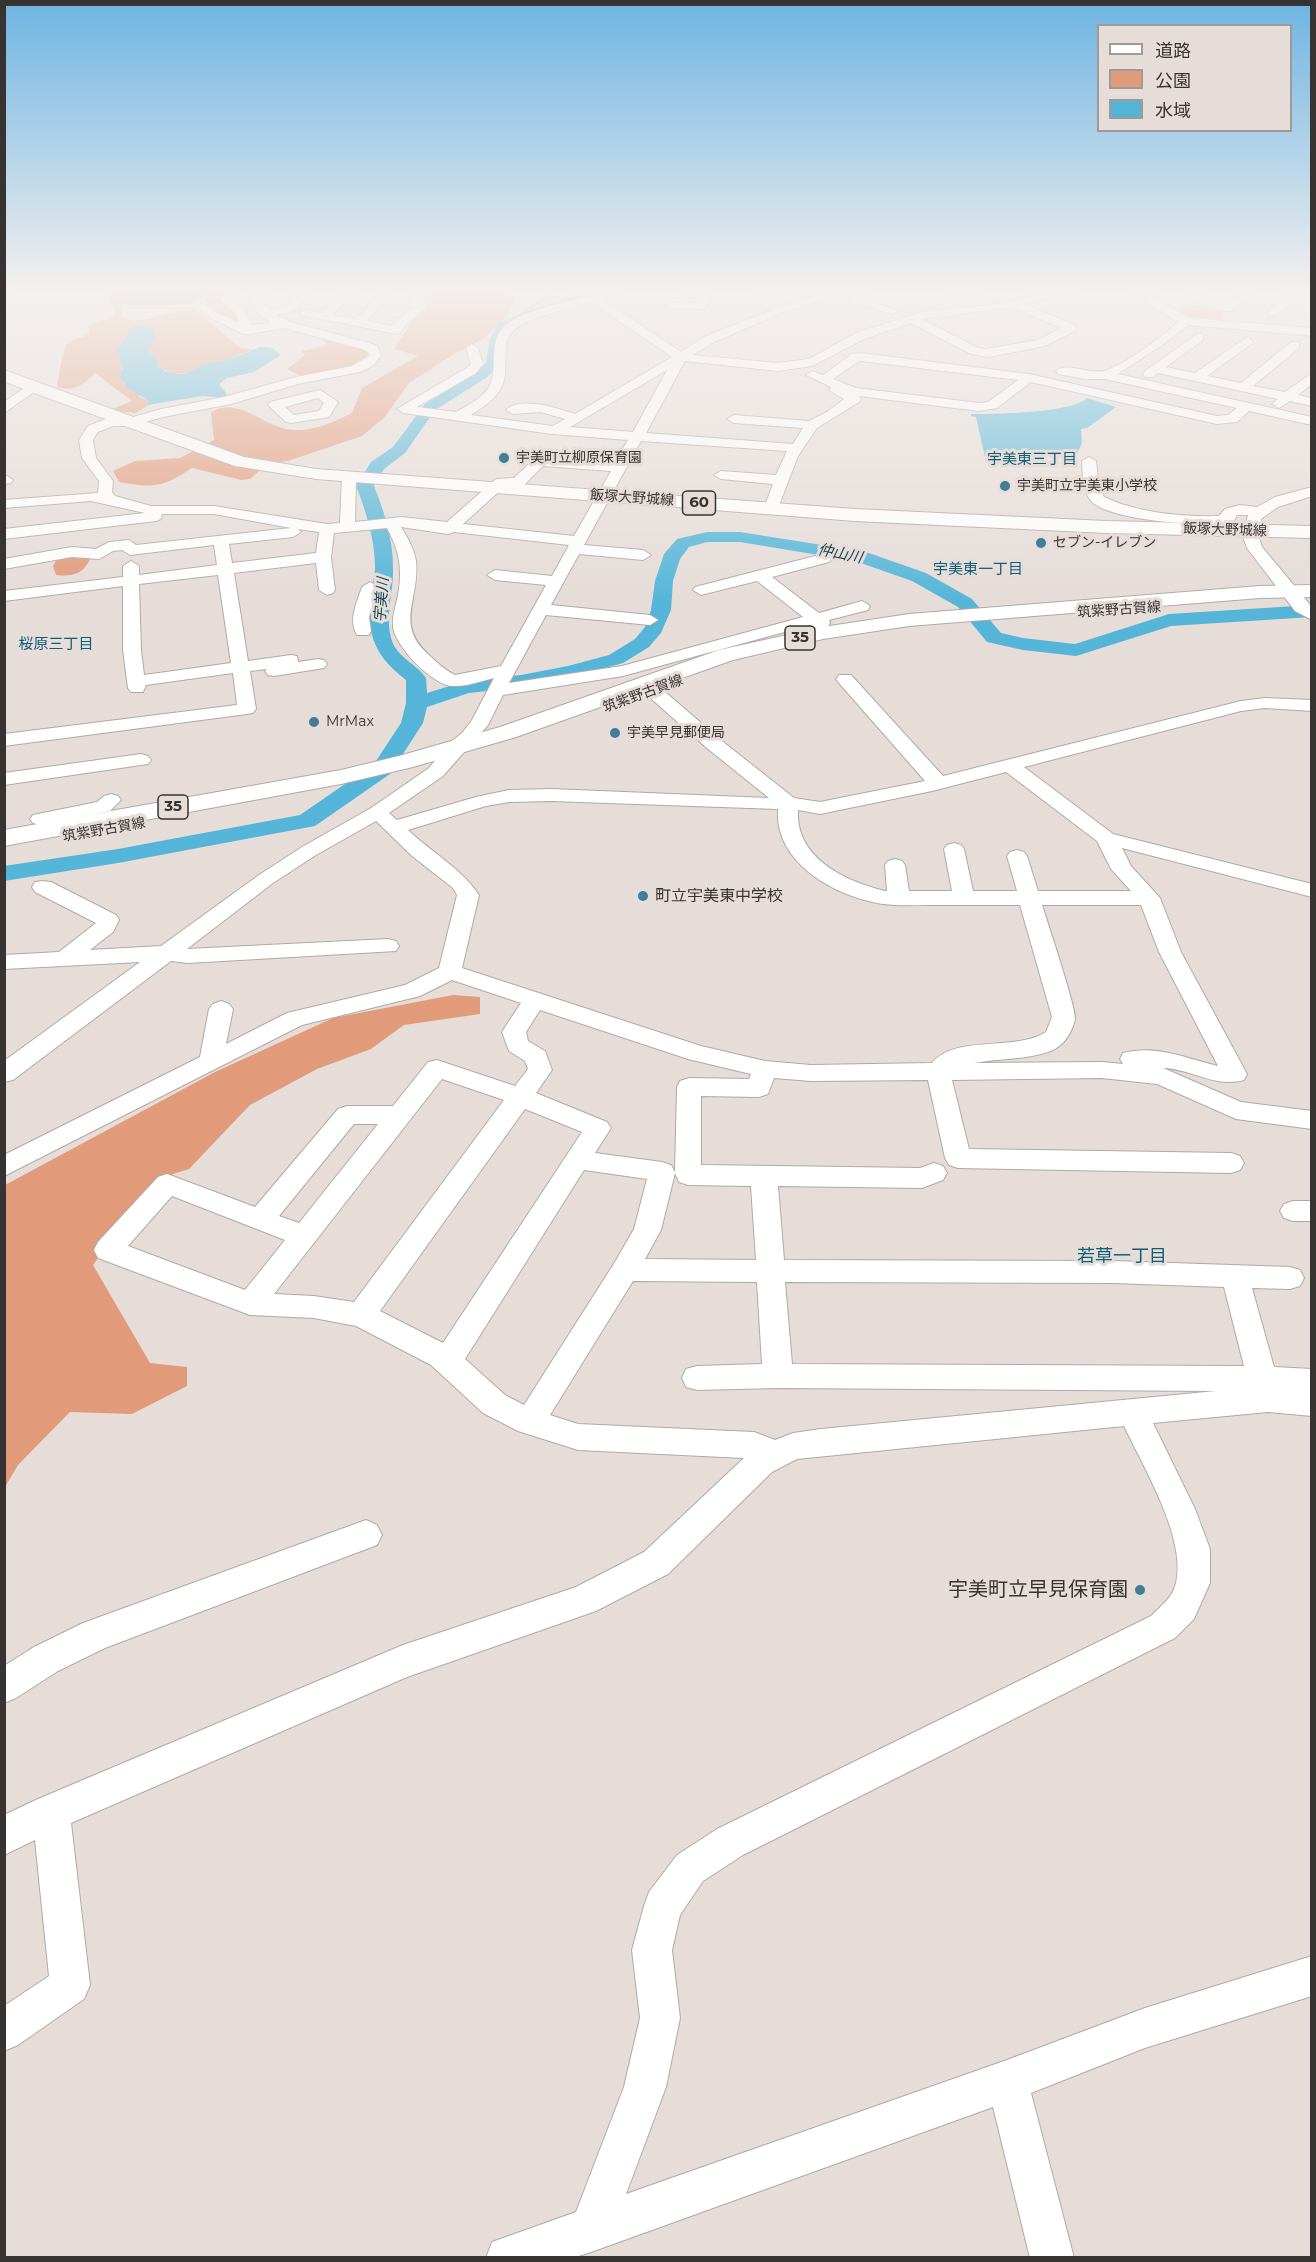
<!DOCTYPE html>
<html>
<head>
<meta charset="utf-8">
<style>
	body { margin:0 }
	#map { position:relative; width:1316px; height:2262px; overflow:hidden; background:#e6ddd9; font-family:Montserrat,"Noto Sans JP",sans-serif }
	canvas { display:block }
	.frame { position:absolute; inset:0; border:6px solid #373332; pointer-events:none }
	.legend { position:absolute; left:1097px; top:24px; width:195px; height:108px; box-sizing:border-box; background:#e6ddd9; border:2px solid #a09996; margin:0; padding:8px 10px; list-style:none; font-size:18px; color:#373332 }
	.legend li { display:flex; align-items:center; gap:12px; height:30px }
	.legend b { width:30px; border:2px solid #a09996 }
</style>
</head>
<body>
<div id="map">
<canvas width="1316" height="2262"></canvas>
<div class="frame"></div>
<ul class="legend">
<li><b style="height:8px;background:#fff"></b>道路</li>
<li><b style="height:16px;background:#e19b7b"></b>公園</li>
<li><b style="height:16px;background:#54b5d8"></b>水域</li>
</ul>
</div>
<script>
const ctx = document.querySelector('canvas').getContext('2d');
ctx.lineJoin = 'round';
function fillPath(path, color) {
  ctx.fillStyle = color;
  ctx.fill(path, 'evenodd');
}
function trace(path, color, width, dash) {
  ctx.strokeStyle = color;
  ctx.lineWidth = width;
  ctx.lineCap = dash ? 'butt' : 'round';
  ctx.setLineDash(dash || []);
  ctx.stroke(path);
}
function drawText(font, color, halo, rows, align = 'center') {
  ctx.font = font + ' Montserrat,"Noto Sans JP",sans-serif';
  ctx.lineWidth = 6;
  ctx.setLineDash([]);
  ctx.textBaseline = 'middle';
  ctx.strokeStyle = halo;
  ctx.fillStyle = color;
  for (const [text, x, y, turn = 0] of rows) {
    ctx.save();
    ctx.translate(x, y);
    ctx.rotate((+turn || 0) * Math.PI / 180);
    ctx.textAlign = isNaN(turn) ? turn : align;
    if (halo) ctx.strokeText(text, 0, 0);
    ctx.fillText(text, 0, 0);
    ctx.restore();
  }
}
fillPath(new Path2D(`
	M 105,287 L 130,289 L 128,301 L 122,303 L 122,317 C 140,329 173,306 195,310 L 240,348 L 253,349 L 228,360 L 204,364 L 188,373 L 171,373 L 156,365 L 156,358 L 147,352 L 151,338 L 156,334 L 152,327 L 139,325 L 127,330 L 128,335 L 120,344 L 123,345 L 115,351 L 122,357 C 121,375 121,387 140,394 L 139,397 L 148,400 L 147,406 L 136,413 L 115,411 L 112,409 L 132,401 L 95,373 C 83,385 75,392 57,387 L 62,358 L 67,343 L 89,334 L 88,326 L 110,318 L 115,313 L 110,299 L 111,292 Z
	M 204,287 L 232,287 L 224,300 C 232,310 240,317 246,329 L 220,315 L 205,301 L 209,293 L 200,300 L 195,299 Z
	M 443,287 L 504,287 L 515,300 L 508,316 L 483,339 L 456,353 L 409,383 L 384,418 L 362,436 L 288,461 L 269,463 L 250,479 L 241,480 L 192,468 C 161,488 155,488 119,482 L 113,471 L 135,461 L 180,458 L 214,440 L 211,412 C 239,395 263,428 294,430 C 315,431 333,422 352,413 L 362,388 L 418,356 L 394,349 L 413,320 L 425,310 L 424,297 Z
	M 1187,304 L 1223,311 L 1222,321 L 1193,318 L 1178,311 Z
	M 327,338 L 363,347 L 371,354 L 362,365 L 304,378 L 287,369 L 305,355 L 302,351 L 328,345 L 323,340 Z
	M 88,556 L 90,559 C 84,574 71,577 56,575 L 53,566 L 58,557 Z
	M 453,995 L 480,997 L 480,1014 L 404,1025 L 371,1049 L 317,1069 L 250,1105 L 189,1169 L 154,1180 L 93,1265 L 150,1363 L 187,1367 L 187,1386 L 132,1414 L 70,1412 L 18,1465 L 5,1487 L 5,1185 L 215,1072 L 333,1018 Z`), '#e19b7b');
fillPath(new Path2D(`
	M 128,287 L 204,287 L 191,305 L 123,305 L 122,303 L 127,301 L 124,297 L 130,289 Z
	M 139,325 L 154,328 L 156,336 L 150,342 L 153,347 L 147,352 L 154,355 L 158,361 L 156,365 L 165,371 L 179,374 L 188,373 L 203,364 L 228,360 L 260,347 L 272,348 L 281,355 L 254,372 L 227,378 L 219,384 L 227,394 L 222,398 L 203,396 L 147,405 L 148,400 L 129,389 L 119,375 L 123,369 L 119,360 L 122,357 L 115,351 L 122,345 L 120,344 L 129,333 L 126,329 Z
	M 1087,398 L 1116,407 L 1087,428 L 1081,429 L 1082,443 L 1076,456 L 1044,453 L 1023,461 L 985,457 L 976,417 L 971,416 L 971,414 C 994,414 1073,413 1087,398 Z`), '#54b5d8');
trace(new Path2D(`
	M 527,316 L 525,312 L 527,309 L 549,296 L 541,287`), '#54b5d8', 2);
fillPath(new Path2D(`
	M 599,287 L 615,287 L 604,296 L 527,321 L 509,330 L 504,339 L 498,367 L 486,378 L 435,410 L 405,453 L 384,469 L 374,486 C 384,511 393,539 393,567 C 394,591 384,617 392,641 C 398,658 417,664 426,678 L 427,693 L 466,681 L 521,675 L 568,666 L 609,655 L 635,639 L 645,627 L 651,610 L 655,581 L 664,554 L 677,539 L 707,532 L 740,532 L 866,552 L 926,573 L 972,599 L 1001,633 L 1023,638 L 1075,644 L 1169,614 L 1312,605 L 1312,617 L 1171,626 L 1076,656 L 1023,650 L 987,642 L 958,607 L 912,581 L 855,561 L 740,542 L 707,542 L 689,547 L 680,559 L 673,581 L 671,610 L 661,633 L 649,647 L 623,663 L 570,678 L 521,687 L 469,693 L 427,707 L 423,723 L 390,774 L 315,826 L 118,863 L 4,881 L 4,866 L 118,849 L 300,815 L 374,764 L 401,723 L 406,703 L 406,680 C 370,652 366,630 372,586 C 373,580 375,574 375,568 C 375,540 366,511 356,486 L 371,462 L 393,447 L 425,404 L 476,372 L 486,363 L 490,339 L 498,324 L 517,315 Z`), '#54b5d8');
const minor = new Path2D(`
	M 5,287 L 20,287 L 4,295 Z
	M 229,287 L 240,287 L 233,299 L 245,311 L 252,325 L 271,323 L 260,315 L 250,302 L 259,287 L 270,287 L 262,302 L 271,311 L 286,306 L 305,287 L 316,287 L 294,311 L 276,315 L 290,322 L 370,343 L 378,347 L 381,356 L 374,365 L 360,372 L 298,384 L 231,404 L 163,417 L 131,426 L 113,426 L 98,432 L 93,440 L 96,458 L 113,481 L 112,492 L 115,496 L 151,506 L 214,506 L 327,524 L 340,523 L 342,477 L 349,473 L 356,477 L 355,522 L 402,517 L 447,522 L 496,479 L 514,478 L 534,459 L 615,462 L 628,440 L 552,434 L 404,413 L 397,409 L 468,367 L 471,364 L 466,348 L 472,344 L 478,348 L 483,364 L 476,373 L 417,407 L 456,412 C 467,406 482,398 489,387 C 499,369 488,345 502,329 C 517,311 562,304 584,297 L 571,287 L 584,287 L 595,294 L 615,287 L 630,287 L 602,299 L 681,352 L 704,337 L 794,301 L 747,287 L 766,287 L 807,298 L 839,287 L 858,287 L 854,290 L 868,296 L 868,300 L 898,311 L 892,314 L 854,303 L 852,301 L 854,298 L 842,294 L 786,311 L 712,343 L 693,355 L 778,363 L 809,359 L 856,333 L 922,312 L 999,304 L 1066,287 L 1093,287 L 1024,304 L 1075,325 L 1075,331 L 1045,346 L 989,357 L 971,354 L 911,323 L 864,339 L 812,366 L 778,371 L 685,361 L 646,433 L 793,444 L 803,428 L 734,423 L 727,419 L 734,415 L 809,421 L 827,412 L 844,399 L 829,390 L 831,387 L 806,375 L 812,371 L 823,375 L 852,354 L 861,353 L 1029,374 L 1217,416 L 1228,415 L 1237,408 L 1105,379 L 1086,379 L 1058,374 L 1056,371 C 1067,361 1092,376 1107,370 C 1129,362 1160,338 1178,322 L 1145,301 L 1140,294 L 1117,287 L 1161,287 L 1152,294 L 1153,297 L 1188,318 L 1312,328 L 1312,336 L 1188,325 L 1165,343 L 1118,374 L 1312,417 L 1312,425 L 1249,411 L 1237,422 L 1217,424 L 1031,382 L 997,408 L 979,411 L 859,396 L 861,399 L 859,402 L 817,428 L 798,456 L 778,508 L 771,512 L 764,508 L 773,484 L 721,479 L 714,475 L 721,471 L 776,475 L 787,451 L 641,441 L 584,545 L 643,550 L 651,555 L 643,560 L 579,554 L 551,605 L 650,615 L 658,620 L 650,625 L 546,615 L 509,683 L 622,666 L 803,617 L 757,581 L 701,595 L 693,590 L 695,587 L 823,554 L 831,559 L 829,562 L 772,577 L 819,613 L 862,601 L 870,606 L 868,610 L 829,620 L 830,623 L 828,627 L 818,629 L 810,625 L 623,676 L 503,695 L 488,725 L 443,776 L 389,813 L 397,820 L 476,797 L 509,790 L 551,789 L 769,798 L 708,749 L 638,687 L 635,683 L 638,679 L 650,679 L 722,741 L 794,798 L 820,802 L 925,781 L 839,683 L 836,679 L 839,675 L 851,675 L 943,776 L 1241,701 L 1265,698 L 1312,700 L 1312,711 L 1265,708 L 1241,711 L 1024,767 L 1113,834 L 1312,884 L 1312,897 L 1122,848 L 1131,866 L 1160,898 L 1181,952 L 1247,1074 L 1244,1080 C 1214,1088 1192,1069 1163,1068 L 1241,1102 L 1312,1111 L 1312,1129 L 1236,1119 L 1157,1084 L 1102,1078 L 952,1080 L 969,1149 L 1231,1153 L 1240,1156 L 1244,1163 L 1240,1170 L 1231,1173 L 958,1168 L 949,1165 L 945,1158 L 928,1080 L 811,1081 L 774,1078 L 768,1094 L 759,1097 L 701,1096 L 701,1165 L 920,1168 L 934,1163 L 943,1166 L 947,1173 L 943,1180 L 922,1188 L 778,1186 L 784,1260 L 1113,1261 L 1290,1267 L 1300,1270 L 1304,1278 L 1300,1286 L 1290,1289 L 1252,1288 L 1274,1367 L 1312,1369 L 1312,1416 L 1268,1412 L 1153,1423 L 1195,1509 L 1210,1549 L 1210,1583 L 1194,1619 L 1175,1638 L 743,1855 L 703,1881 L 680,1915 L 672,1950 L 680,2018 L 666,2087 L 626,2194 L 1007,2060 L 1145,2008 L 1312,1956 L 1312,1996 L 1145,2048 L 1031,2093 L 1074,2258 L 1030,2258 L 993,2107 L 591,2252 L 572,2258 L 486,2258 L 492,2242 L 576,2212 L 624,2087 L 640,2018 L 632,1950 L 644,1906 L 649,1892 L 677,1855 L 717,1829 L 1151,1616 C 1161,1606 1173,1597 1176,1583 C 1187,1539 1143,1466 1124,1426 L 797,1459 L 772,1472 L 668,1574 L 596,1611 L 407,1677 L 71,1823 L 90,1985 L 84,1999 L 18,2045 L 4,2051 L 4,2006 L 49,1976 L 35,1840 L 4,1855 L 4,1815 L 38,1799 L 403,1645 L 576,1587 L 644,1552 L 744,1458 L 578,1450 L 518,1431 L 483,1413 L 431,1365 L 356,1326 L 314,1318 L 250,1315 L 98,1258 L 94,1250 L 98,1242 L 158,1177 L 167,1174 L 255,1207 L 338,1109 L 347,1106 L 393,1106 L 428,1062 L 437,1060 L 515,1086 L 528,1069 L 525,1061 L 509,1051 L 502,1032 L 521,1003 L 452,980 L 420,996 L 302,1025 L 4,1176 L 4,1155 L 200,1057 L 209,1009 L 213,1004 L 221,1001 L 229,1004 L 233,1009 L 226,1044 L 287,1013 L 405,985 L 439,968 L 457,895 L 453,888 L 412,856 L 376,821 L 316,855 L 273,883 L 187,949 L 388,939 L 396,941 L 399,946 L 396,951 L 188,963 L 171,961 L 13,1080 L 4,1082 L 4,1061 L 140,962 L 4,969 L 4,955 L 59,952 L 96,923 L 35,892 L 32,887 L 35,882 L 43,881 L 51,882 L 116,915 L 119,920 L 113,932 L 90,950 L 161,946 L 259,875 L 302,847 L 371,808 L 429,768 L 448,744 L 462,733 L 472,720 L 494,678 C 481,681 466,687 453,686 C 433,686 395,646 393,627 C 392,616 396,605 398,595 C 403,569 399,550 387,528 L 334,533 L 331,557 L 335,590 L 333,593 L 327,595 L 319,590 L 316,563 L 234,573 L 248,661 L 291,655 L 297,656 L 298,662 L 318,659 L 324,660 L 327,664 L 324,668 L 274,676 L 268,675 L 265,671 L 267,669 L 250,671 L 256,709 L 253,713 L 247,714 L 4,746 L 4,734 L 237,705 L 233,673 L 146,685 L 143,692 L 131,692 L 128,688 L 123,650 L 123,586 L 4,601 L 4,591 L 123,577 L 123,566 L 131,561 L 139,566 L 139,575 L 217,565 L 214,545 L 130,555 L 122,550 L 113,551 L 99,559 L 72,557 L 4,569 L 4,559 L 72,547 L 96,549 L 109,542 L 129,540 L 136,545 L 291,528 L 214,514 L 162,514 L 161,519 L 156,521 L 4,539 L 4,529 L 145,513 L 91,501 L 4,508 L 4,500 L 98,493 L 99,481 L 82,458 L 79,440 L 88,426 L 106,419 L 130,418 L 161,409 L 224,397 L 296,377 L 352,366 L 369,356 L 368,352 L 362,349 L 284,328 L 248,334 L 241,333 L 207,316 L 197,306 L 203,303 L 215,312 L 239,323 L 236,314 L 221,300 ZM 591,302 L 672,357 L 575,414 C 557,408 521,396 506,410 L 513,414 L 541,412 L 565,419 L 553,426 L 471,415 C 483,407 496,399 502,386 C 510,371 500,344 512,332 C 529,316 569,309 591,302 ZM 1012,307 L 1061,328 L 1038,340 L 986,349 L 978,348 L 922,319 ZM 859,361 L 861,361 L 1018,380 L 988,402 L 979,403 L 856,388 L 833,379 ZM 667,370 L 633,432 L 570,427 ZM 543,466 L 611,471 L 574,536 L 463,524 L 504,487 L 523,486 ZM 401,527 L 448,534 L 454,532 L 569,545 L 552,576 L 495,570 L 487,575 L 495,580 L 546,585 L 501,666 L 455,675 C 445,670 437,663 429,655 C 394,624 420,600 416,561 C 414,548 407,537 401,527 ZM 298,529 L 319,532 L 316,553 L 232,563 L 229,544 L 293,537 L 301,532 ZM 218,575 L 231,663 L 144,675 L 141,650 L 139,584 ZM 1006,772 L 1097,841 L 1111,869 L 1131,891 L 1038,891 L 1027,856 L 1024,852 L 1017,850 L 1010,852 L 1007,856 L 1017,891 L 973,891 L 964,849 L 961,845 L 954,843 L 947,845 L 944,849 L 952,891 L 909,891 L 905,865 L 902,861 L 895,859 L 888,861 L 885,865 L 887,891 L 885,891 C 845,881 795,858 798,810 L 820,814 L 932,791 ZM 551,801 L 778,809 C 774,863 836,897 883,904 C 898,906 914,905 929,905 C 959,905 990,905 1020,905 L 1052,1017 L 1046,1032 C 1014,1052 956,1034 932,1063 L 811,1065 L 765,1061 L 701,1046 L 462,968 L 479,895 C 461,868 431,852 408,830 L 486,806 L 509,802 ZM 1042,905 L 1141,905 L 1159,952 L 1218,1066 C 1187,1059 1157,1044 1123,1053 L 1120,1059 L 1123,1064 L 1102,1062 L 974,1063 C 1000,1058 1026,1060 1051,1051 C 1064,1045 1072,1033 1075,1019 C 1077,1010 1047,921 1042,905 ZM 540,1010 L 688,1059 L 751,1074 L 749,1079 L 689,1078 L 680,1081 L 677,1087 L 675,1172 L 671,1165 L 662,1162 L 595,1153 L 611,1128 L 607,1122 L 536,1093 L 552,1070 L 545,1051 L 528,1041 L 526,1032 ZM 442,1079 L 504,1100 L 354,1302 L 314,1296 L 274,1294 ZM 525,1109 L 582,1132 L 443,1343 L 380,1311 ZM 354,1124 L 378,1124 L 299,1223 L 279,1216 ZM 584,1170 L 647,1179 L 634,1229 L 615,1262 L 524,1405 L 505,1395 L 465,1359 ZM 675,1173 L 679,1182 L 688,1185 L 751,1186 L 756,1260 L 645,1259 L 661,1230 ZM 172,1196 L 285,1240 L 245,1290 L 128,1246 ZM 633,1281 L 757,1282 L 762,1364 L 697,1366 L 686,1369 L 682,1378 L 686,1387 L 697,1390 L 778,1388 L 1216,1391 L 821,1429 L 793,1433 L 775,1440 L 754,1432 L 578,1424 L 550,1415 ZM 785,1282 L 1113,1283 L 1224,1287 L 1244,1366 L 792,1364 Z
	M 346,287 L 357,287 L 333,315 L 356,319 L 386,287 L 397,287 L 367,321 L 393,326 L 397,320 L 414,307 L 411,295 L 417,287 L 428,287 L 423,295 L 426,308 L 406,324 L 401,333 L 397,334 L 301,315 L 299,313 L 305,310 L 322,313 Z
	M 694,287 L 710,287 L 698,294 L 710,299 L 705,309 L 668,308 L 666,306 L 672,303 L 697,303 L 698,301 L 681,294 Z
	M 971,287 L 990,287 L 951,299 L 945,296 Z
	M 1200,287 L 1213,287 L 1190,304 L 1182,304 L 1182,300 Z
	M 1250,287 L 1263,287 L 1231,311 L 1223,311 L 1223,307 Z
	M 1299,287 L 1312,289 L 1276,315 L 1268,315 L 1268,311 Z
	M 1199,333 L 1203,334 L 1203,340 L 1166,367 L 1195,373 L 1247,337 L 1253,341 L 1251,344 L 1207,376 L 1241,383 L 1291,342 L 1299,342 L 1299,348 L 1253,386 L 1285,392 L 1312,373 L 1312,384 L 1298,395 L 1312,398 L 1312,406 L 1290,401 L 1279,408 L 1272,404 L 1278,399 L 1158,373 L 1153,377 L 1145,377 L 1143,374 L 1145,371 Z
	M 32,383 L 38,387 L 37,390 L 4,413 L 4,402 Z
	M 320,390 L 338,402 L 329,417 L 291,423 L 286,422 L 268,405 L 270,402 ZM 318,398 L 324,403 L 319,411 L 294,415 L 285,407 Z
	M 1089,457 L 1096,461 L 1099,487 L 1104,497 C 1138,513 1182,517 1219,516 L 1225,509 L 1240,505 L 1257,507 L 1275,497 L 1312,487 L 1312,496 L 1278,507 L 1261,519 L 1262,530 L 1259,537 L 1262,547 L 1312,607 L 1312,620 L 1295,611 L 1247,548 L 1243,537 L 1248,515 L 1237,515 L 1234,521 C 1208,528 1110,521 1091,501 C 1082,490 1083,474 1082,461 Z
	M 4,474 L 13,480 L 11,483 L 4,484 Z
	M 370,582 L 378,587 L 369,617 L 371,631 L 369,635 L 357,635 C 348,620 357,602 362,587 Z
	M 141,754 L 148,756 L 151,760 L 148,764 L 4,785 L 4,773 Z
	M 111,794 L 118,796 L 121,800 L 110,811 L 40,825 L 33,823 L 30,819 L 33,815 L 97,802 L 104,796 Z
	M 1293,1201 L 1312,1201 L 1312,1221 L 1293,1221 L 1284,1218 L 1280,1211 L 1284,1204 Z
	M 366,1520 L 377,1525 L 382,1535 L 377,1545 L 105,1648 L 58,1671 L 16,1698 L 4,1703 L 4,1666 L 34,1647 L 83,1623 Z`);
const major = new Path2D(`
	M 4,370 L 244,457 L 316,469 L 855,509 L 1106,521 L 1312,526 L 1312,538 L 1106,533 L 855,521 L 316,479 L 235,466 L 26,390 L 4,381 Z
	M 1312,585 L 1312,597 L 1260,598 L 909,626 L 823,639 L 733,660 L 516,737 L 413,767 L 341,784 L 4,846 L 4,830 L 341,770 L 399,756 L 500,727 L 719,650 L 823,627 L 909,614 L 1260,586 Z`);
trace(minor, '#b1a9a5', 2);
trace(major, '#b1a9a5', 2);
fillPath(minor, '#fff');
fillPath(major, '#fff');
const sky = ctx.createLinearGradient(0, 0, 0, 604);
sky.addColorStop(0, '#6db4e2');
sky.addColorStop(0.48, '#f4f0ee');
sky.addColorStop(1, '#f4f0ee00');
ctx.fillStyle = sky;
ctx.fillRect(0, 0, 1316, 604);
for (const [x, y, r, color] of [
	[504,458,6,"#417d94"],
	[1005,486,6,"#417d94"],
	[1041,543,6,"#417d94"],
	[314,722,6,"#417d94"],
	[615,733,6,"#417d94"],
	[643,896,6,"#417d94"],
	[1140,1590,6,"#417d94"]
]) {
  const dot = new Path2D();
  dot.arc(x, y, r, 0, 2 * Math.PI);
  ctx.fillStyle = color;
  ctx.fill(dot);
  trace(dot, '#e6ddd9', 2);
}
drawText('14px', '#373332', '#e6ddd9', [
	["宇美町立柳原保育園",516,458],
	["宇美町立宇美東小学校",1017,486],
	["セブン-イレブン",1053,543],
	["MrMax",326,722],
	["宇美早見郵便局",627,733]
], 'left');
drawText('14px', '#373332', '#e6ddd9', [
	["飯塚大野城線",632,498,4],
	["飯塚大野城線",1225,530,2],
	["筑紫野古賀線",1119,610,-4],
	["筑紫野古賀線",643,694,-20],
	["筑紫野古賀線",104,830,-10]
]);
drawText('15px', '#0e5d76', '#e6ddd9', [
	["宇美東三丁目",1032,460],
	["宇美東一丁目",978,570],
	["桜原三丁目",56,645]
]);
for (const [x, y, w] of [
	[699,503,33],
	[800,638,30],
	[173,807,30]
]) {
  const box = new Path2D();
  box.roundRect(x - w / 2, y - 12, w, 24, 4.5);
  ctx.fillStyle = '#e6ddd9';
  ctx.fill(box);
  trace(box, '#373332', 1.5);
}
drawText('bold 15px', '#373332', null, [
	["60",699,503],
	["35",800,638],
	["35",173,807]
]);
drawText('italic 15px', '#143f4e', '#e6ddd9', [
	["仲山川",840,554,11],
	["宇美川",382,600,-86]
]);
drawText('16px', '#373332', '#e6ddd9', [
	["町立宇美東中学校",655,896]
], 'left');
drawText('18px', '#0e5d76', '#e6ddd9', [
	["若草一丁目",1122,1257]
]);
drawText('20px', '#373332', '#e6ddd9', [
	["宇美町立早見保育園",1128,1590]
], 'right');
</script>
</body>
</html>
